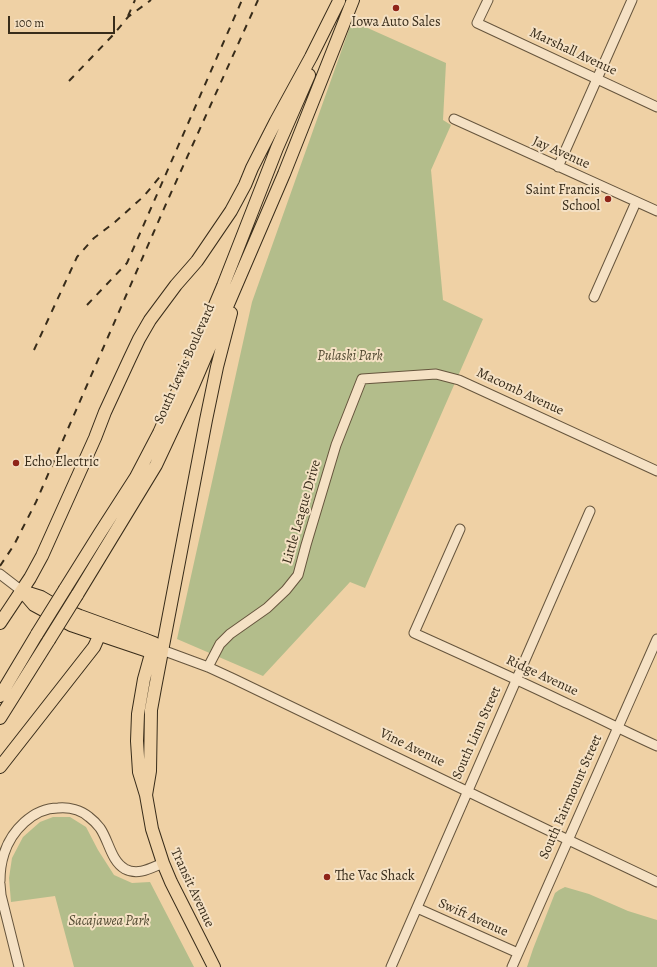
<!DOCTYPE html>
<html>
<head>
<meta charset="utf-8">
<style>
	body { margin:0 }
	#map { position:relative; width:657px; height:967px; overflow:hidden; background:#efd1a5; font-family:Alegreya,serif }
	canvas { display:block }
	.scale { position:absolute; left:8px; top:16px; width:107px; height:18px; box-sizing:border-box; border:2px solid #382c1a; border-top:0; padding-left:5px; font-size:12px; line-height:14px; white-space:nowrap; color:#382c1a; -webkit-text-stroke:3px #f5e1c4; paint-order:stroke }
</style>
</head>
<body>
<div id="map">
<canvas width="657" height="967"></canvas>
<div class="scale">100 m</div>
</div>
<script>
const ctx = document.querySelector('canvas').getContext('2d');
ctx.lineJoin = 'round';
function fillPath(path, color) {
  ctx.fillStyle = color;
  ctx.fill(path, 'evenodd');
}
function trace(path, color, width, dash) {
  ctx.strokeStyle = color;
  ctx.lineWidth = width;
  ctx.lineCap = dash ? 'butt' : 'round';
  ctx.setLineDash(dash || []);
  ctx.stroke(path);
}
function drawText(font, color, halo, rows, align = 'center') {
  ctx.font = font + ' Alegreya,serif';
  ctx.lineWidth = 4;
  ctx.setLineDash([]);
  ctx.textBaseline = 'middle';
  ctx.strokeStyle = halo;
  ctx.fillStyle = color;
  for (const [text, x, y, turn = 0] of rows) {
    ctx.save();
    ctx.translate(x, y);
    ctx.rotate((+turn || 0) * Math.PI / 180);
    ctx.textAlign = isNaN(turn) ? turn : align;
    if (halo) ctx.strokeText(text, 0, 0);
    ctx.fillText(text, 0, 0);
    ctx.restore();
  }
}
fillPath(new Path2D(`
	M 352,21 L 446,63 L 443,120 L 451,125 L 431,170 L 443,300 L 483,319 L 365,588 L 350,582 L 263,676 L 177,639 L 252,302 Z
	M 53,817 L 70,817 L 86,827 L 98,850 L 114,875 L 132,883 L 150,882 L 194,967 L 74,967 L 55,896 L 11,902 L 9,878 L 12,858 L 23,837 L 40,822 Z
	M 565,887 L 589,894 L 628,911 L 657,920 L 657,967 L 527,967 L 533,949 L 555,893 L 559,890 Z`), '#b3bd8b');
const minor = new Path2D(`
	M 488,0 L 477,23 L 657,107
	M 454,119 L 657,211
	M 558,167 L 632,0
	M 594,297 L 636,202
	M 460,529 L 414,633 C 465,656 516,679 566,703 C 597,717 626,732 657,746
	M 0,574 L 22,591
	M 162,650 L 208,667 L 234,679 L 560,836 L 657,882
	M 208,667 L 220,644 L 230,634 L 267,608 L 286,590 L 298,575 L 306,545 L 336,445 L 362,379 L 436,374 L 459,380 L 657,471
	M 0,881 C 0,872 1,863 4,854 C 11,831 33,808 58,808 C 69,807 81,810 89,817 C 93,820 97,824 100,828 C 109,841 111,861 125,869 C 138,876 151,868 163,863
	M 0,884 L 1,895 L 19,967
	M 417,908 L 518,953
	M 391,967 L 590,511
	M 512,967 L 657,639`);
const major = new Path2D(`
	M 65,589 L 100,533 L 136,477 L 159,433 L 193,357 L 223,286 L 277,148 L 309,75
	M 22,591 L 34,605 L 71,625 L 151,652 L 159,651
	M 22,591 L 41,597 L 58,607 L 80,616 L 146,640 L 154,643 L 160,648
	M 77,595 L 156,465 L 193,386 L 284,174 L 353,0
	M 0,623 L 30,578 L 42,556 L 95,438 L 105,412 L 130,358 L 139,339 L 150,320 L 176,285 L 197,261 L 231,211 L 245,185 L 252,168 L 276,121 L 311,57 L 339,1
	M 154,643 L 144,679 L 138,714 L 137,741 L 139,772 L 146,795 L 152,829 L 163,863 L 171,882 L 214,967
	M 0,696 L 37,634
	M 0,718 L 49,640
	M 0,767 L 94,647 C 98,639 101,632 99,623
	M 146,795 L 150,771 L 151,710 L 155,688 L 206,420 L 217,367 L 231,313`);
trace(minor, '#66553d', 11);
trace(major, '#382c1a', 14);
trace(minor, '#f5e1c4', 9);
trace(major, '#efd1a5', 12);
trace(new Path2D(`
	M 128,16 L 135,0
	M 69,81 L 114,34 L 128,17 L 151,0
	M 87,305 L 127,263 L 242,0
	M 34,350 L 77,257 L 94,238 L 115,222 L 144,196 L 163,173
	M 0,566 L 14,545 L 36,502 L 166,204 L 258,0`), '#382c1a', 2, [7, 7]);
const majorBridge = new Path2D(`
	M 37,634 L 65,589
	M 49,640 L 77,595`);
trace(majorBridge, '#382c1a', 14, []);
trace(majorBridge, '#efd1a5', 12);
for (const [x, y, r, color] of [
	[396,8,4,"#8f2418"],
	[608,199,4,"#8f2418"],
	[16,463,4,"#8f2418"],
	[327,877,4,"#8f2418"]
]) {
  const dot = new Path2D();
  dot.arc(x, y, r, 0, 2 * Math.PI);
  ctx.fillStyle = color;
  ctx.fill(dot);
  trace(dot, '#f5e1c4', 1.5);
}
drawText('14px', '#382c1a', '#f5e1c4', [
	["Iowa Auto Sales",396,23,"center"],
	["Saint Francis",600,191,"right"],
	["School",600,207,"right"],
	["Echo Electric",24,463],
	["The Vac Shack",335,877]
], 'left');
drawText('14px', '#382c1a', '#f5e1c4', [
	["Marshall Avenue",573,52,25],
	["Jay Avenue",561,153,24],
	["South Lewis Boulevard",185,364,-66],
	["Macomb Avenue",520,392,25],
	["Little League Drive",302,512,-74],
	["Ridge Avenue",542,676,25],
	["South Linn Street",477,733,-66],
	["Vine Avenue",412,748,26],
	["South Fairmount Street",571,797,-66],
	["Transit Avenue",192,888,65],
	["Swift Avenue",473,918,24]
]);
drawText('italic 14px', '#514931', '#f5e1c4', [
	["Pulaski Park",350,357],
	["Sacajawea Park",109,922]
]);
</script>
</body>
</html>
